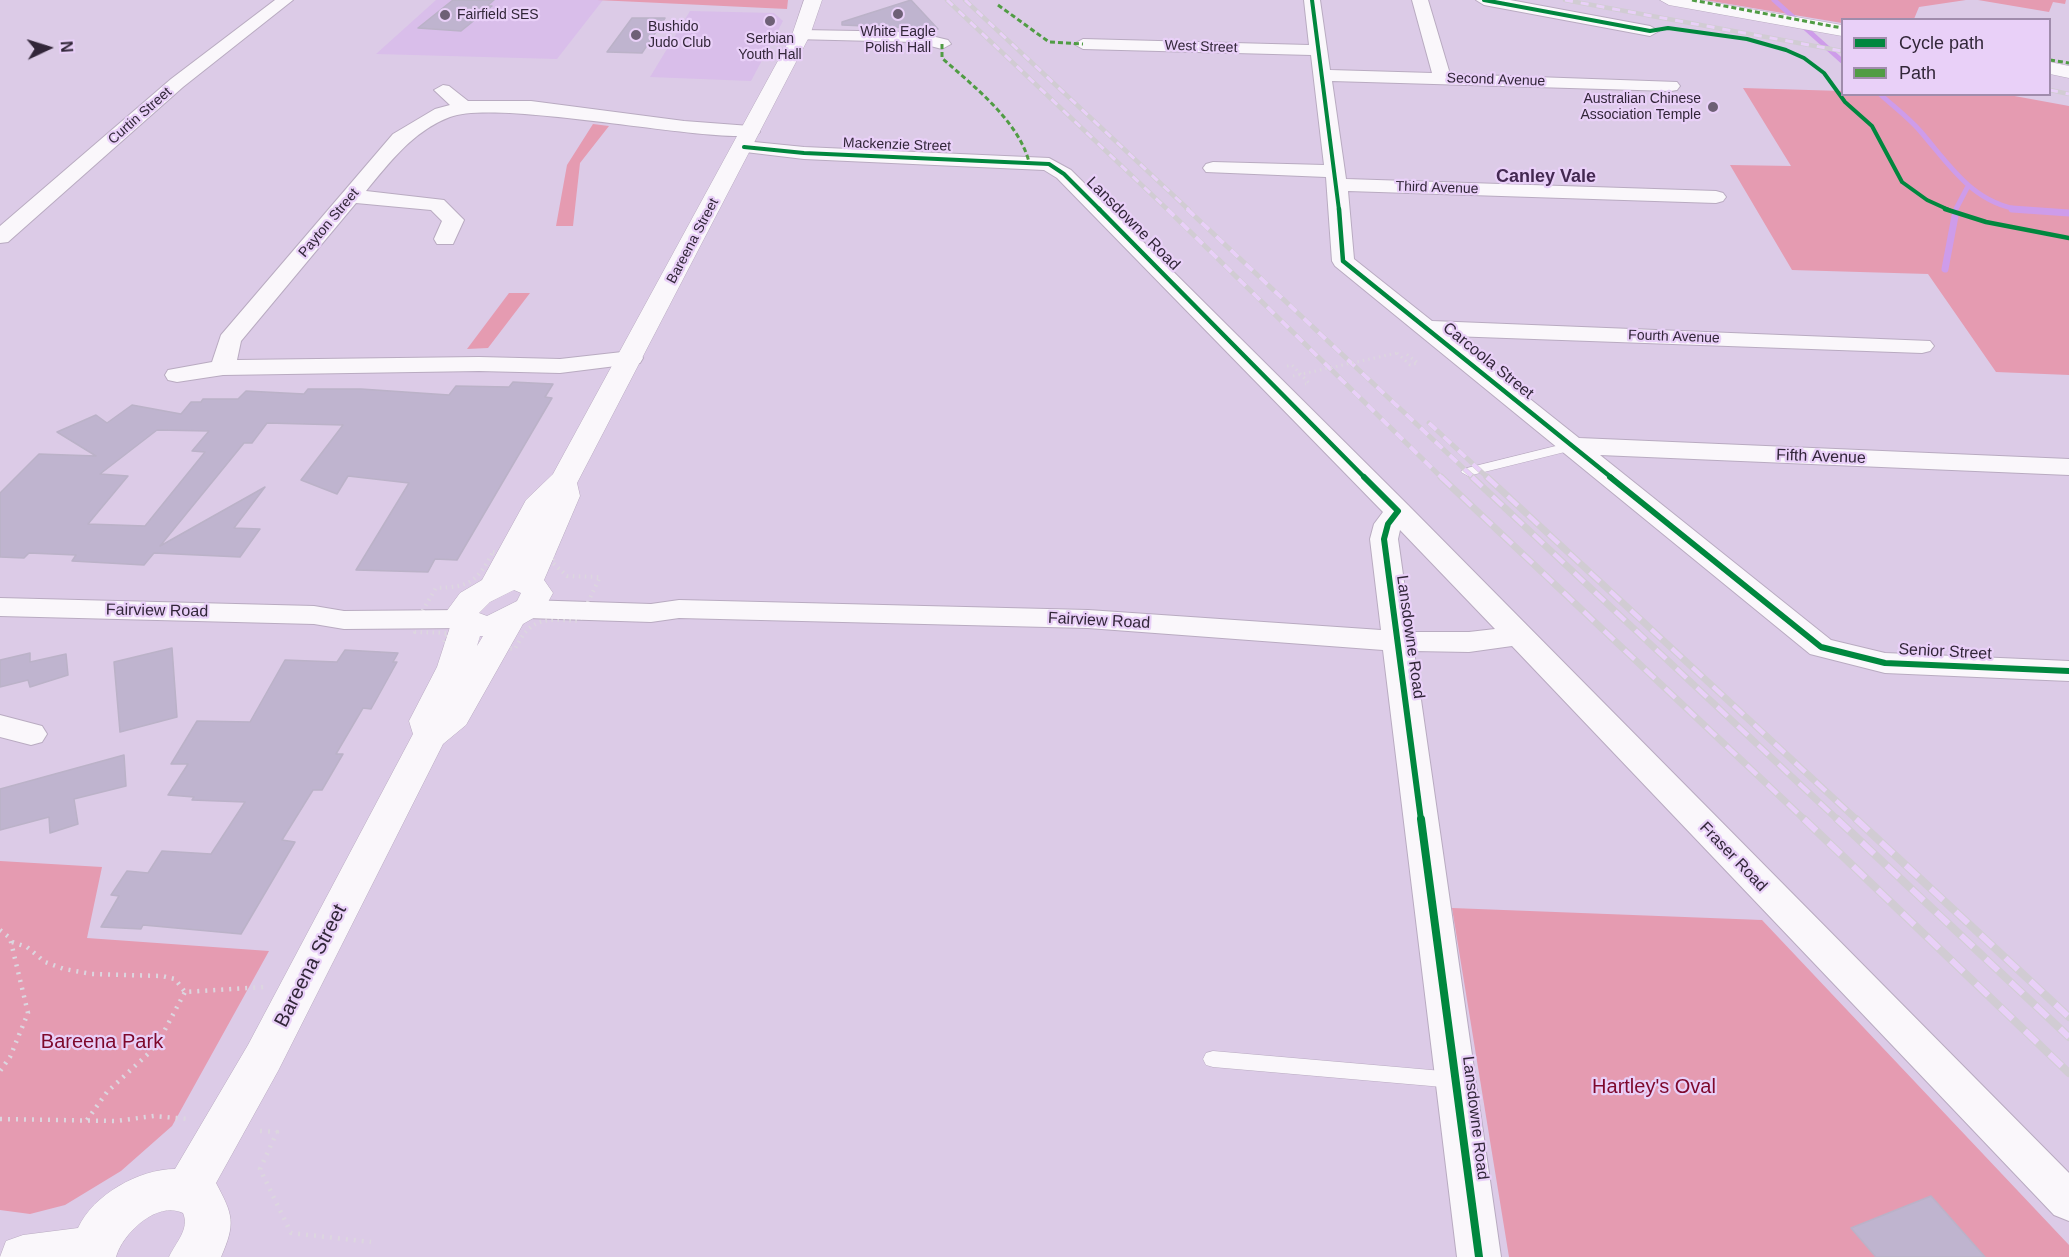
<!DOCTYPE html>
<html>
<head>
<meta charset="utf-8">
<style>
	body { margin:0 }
	#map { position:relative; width:2069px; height:1257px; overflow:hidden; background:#dccbe7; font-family:Helvetica,sans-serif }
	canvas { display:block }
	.legend { position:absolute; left:1841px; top:18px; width:210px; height:78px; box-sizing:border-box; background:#e9d0f8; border:2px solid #a08cac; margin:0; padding:8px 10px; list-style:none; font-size:18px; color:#322639 }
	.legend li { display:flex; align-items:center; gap:12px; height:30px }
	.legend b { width:30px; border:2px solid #a08cac }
	.north { position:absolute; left:18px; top:18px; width:60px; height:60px; -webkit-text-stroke:4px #e9d0f8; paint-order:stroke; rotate:86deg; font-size:16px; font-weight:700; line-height:24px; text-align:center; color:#322639 }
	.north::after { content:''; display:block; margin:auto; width:21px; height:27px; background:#322639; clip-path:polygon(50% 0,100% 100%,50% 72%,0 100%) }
</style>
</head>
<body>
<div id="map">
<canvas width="2069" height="1257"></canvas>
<ul class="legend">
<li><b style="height:8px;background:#00873e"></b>Cycle path</li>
<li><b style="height:8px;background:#509c44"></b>Path</li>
</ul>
<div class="north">N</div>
</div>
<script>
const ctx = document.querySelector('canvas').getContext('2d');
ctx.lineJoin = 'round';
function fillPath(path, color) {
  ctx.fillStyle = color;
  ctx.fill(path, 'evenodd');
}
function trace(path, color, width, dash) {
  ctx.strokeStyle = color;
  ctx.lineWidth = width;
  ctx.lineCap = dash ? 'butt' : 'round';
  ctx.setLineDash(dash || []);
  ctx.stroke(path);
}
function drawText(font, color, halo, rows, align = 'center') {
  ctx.font = font + ' Helvetica,sans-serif';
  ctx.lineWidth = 4.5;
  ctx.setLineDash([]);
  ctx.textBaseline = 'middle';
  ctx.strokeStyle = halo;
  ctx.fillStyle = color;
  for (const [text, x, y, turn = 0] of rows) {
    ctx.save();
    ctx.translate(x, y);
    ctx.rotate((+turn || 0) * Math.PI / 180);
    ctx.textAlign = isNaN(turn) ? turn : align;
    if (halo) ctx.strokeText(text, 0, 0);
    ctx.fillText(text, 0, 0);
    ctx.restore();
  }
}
fillPath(new Path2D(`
	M 436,0 L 603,0 L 557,59 L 376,54 Z
	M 690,11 L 774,13 L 783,21 L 751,81 L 650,77 Z`), '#d9beea');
fillPath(new Path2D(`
	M 597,0 L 788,0 L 787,9 Z
	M 1705,0 L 1966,0 L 1919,7 L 1914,19 L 1842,20 L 1842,23 Z
	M 1978,0 L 2066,0 L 2065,4 L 2053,2 L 2049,12 Z
	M 1743,88 L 1842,91 L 1842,94 L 2009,95 L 2069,106 L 2069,375 L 1996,372 L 1928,274 L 1792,270 L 1730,165 L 1791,166 Z
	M 593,124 L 609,126 L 580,163 L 573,226 L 556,226 L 567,165 Z
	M 509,293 L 530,293 L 488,348 L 467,349 Z
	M 0,861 L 102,867 L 87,938 L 269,951 L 172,1126 L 121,1171 L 65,1205 L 30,1214 L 0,1210 Z
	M 1452,908 L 1762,920 L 2069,1245 L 2069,1257 L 1509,1257 Z`), '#e59bb1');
trace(new Path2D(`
	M 1774,0 L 1842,61
	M 1880,94 C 1894,107 1909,118 1921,132 C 1951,167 1973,203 2021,210
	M 1956,209 L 1967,188`), '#ce9cea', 5);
trace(new Path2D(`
	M 2012,209 L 2069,213
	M 1945,269 L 1955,216`), '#ce9cea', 7);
const building = new Path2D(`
	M 453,0 L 494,0 L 487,6 L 492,6 L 461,31 L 418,28 Z
	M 911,0 L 938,29 L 842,25 L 842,22 Z
	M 632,18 L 665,18 L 642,53 L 607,52 Z
	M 513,382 L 553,384 L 545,397 L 552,398 L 457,560 L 435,559 L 428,572 L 356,570 L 409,483 L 348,476 L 337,494 L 301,480 L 343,425 L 267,423 L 252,443 L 244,443 L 160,546 L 265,487 L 234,528 L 260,529 L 240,557 L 154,553 L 144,565 L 72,561 L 76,555 L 29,553 L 24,558 L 0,557 L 0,493 L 39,454 L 96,456 L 57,432 L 96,415 L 107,423 L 132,405 L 181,414 L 191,402 L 201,402 L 203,399 L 238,399 L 246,391 L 304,394 L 308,389 L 361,389 L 449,395 L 456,386 L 509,387 ZM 157,430 L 209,431 L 192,451 L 205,452 L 145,526 L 88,524 L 128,476 L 100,474 Z
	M 172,648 L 177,717 L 120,732 L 114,662 Z
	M 345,650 L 398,653 L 393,662 L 397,662 L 371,709 L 363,708 L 336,754 L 343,754 L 322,790 L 313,790 L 282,840 L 295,842 L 241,934 L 143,925 L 141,929 L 101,927 L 119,896 L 111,895 L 127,871 L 148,873 L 162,851 L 211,854 L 245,802 L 192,800 L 194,797 L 168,795 L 188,764 L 171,764 L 197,721 L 250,722 L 285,660 L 337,662 Z
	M 30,653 L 30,662 L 66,654 L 68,675 L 30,687 L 28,680 L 0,687 L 0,660 Z
	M 124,755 L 126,786 L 74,799 L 78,824 L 50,833 L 49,817 L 0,830 L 0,789 Z
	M 1931,1196 L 1985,1257 L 1876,1257 L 1851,1228 Z`);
fillPath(building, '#bfb4cf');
trace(building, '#bbb2c8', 1.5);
const lane = new Path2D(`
	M 1572,442 L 1577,443 L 1579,446 L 1577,449 L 1468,476 L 1461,472 L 1463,469 Z
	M 1213,1051 L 1454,1072 L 1461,1074 L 1464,1080 L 1461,1086 L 1454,1088 L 1213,1067 L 1206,1065 L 1203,1059 L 1206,1053 Z`);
const street = new Path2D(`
	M 275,0 L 293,0 L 183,87 L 8,242 L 0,243 L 0,226 L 171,79 Z
	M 1304,0 L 1320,0 L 1330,70 L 1432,73 L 1412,0 L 1428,0 L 1450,74 L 1677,82 L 1680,86 L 1677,90 L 1671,91 L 1332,81 L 1346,179 L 1716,191 L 1723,193 L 1726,197 L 1723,201 L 1716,203 L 1348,191 L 1354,259 L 1432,321 L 1930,341 L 1934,346 L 1930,351 L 1922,353 L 1451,336 L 1579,438 L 2069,459 L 2069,475 L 1600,455 L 1831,640 L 1885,653 L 2069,661 L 2069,681 L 1885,673 L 1810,654 L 1335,266 L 1332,261 L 1326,177 L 1206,172 L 1203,168 L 1206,164 L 1213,162 L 1324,165 L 1311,55 L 1083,49 L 1074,44 L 1083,39 L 1309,45 Z
	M 1476,0 L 1510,0 L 1650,26 L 1659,31 L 1650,36 L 1484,5 Z
	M 801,30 L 915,32 L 948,40 L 951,44 L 942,49 L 915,42 L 795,39 L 792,35 Z
	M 443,85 L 449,86 L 468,101 L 531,101 L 684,121 L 750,126 L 760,132 C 746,151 502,97 450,117 C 413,131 390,162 366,191 L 444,200 L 464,220 L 453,244 L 437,244 L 434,239 L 442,221 L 431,210 L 356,203 L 241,341 L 237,360 L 479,357 L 560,359 L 631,351 L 640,353 L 643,358 L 640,363 L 560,373 L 479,371 L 223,375 L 177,382 L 168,380 L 165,375 L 168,370 L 212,362 L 221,335 L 393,134 L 435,109 L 450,105 L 434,90 Z
	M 744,141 L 804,147 L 1049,158 L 1071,170 L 1408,505 L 2069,1173 L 2069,1221 L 2054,1215 L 1512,646 L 1469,652 L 1414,651 L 1501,1257 L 1457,1257 L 1383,650 L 1088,628 L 679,618 L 651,622 L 527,618 L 517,615 L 512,609 L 517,603 L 527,600 L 651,604 L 679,600 L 1088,610 L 1381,630 L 1370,539 L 1374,524 L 1383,512 L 1057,178 L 1044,170 L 804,159 L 737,151 L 734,147 L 737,143 ZM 1400,530 L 1495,629 L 1469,632 L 1411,632 L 1398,539 Z
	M 0,598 L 314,606 L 344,611 L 464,610 L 475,612 L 479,619 L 475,626 L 464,628 L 344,629 L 314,624 L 0,616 Z
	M 0,715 L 42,726 L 47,734 L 42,742 L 31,745 L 0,737 Z`);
const secondary = new Path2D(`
	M 804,0 L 822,0 L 810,35 L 577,483 L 580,496 L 544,580 L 553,593 L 542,613 L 523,624 L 466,725 L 443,744 L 278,1071 L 216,1183 C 233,1215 236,1223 221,1257 L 169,1257 C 176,1242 190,1229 183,1213 C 157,1200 122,1234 116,1257 L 0,1257 L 6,1241 L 23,1235 L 78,1228 C 93,1195 139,1169 175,1169 L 248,1045 L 413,734 L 409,721 L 437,667 L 451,624 L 446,612 L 460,593 L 482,580 L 526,500 L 553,474 L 792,35 ZM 514,590 L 521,593 L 517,601 L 487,616 L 479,613 L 490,602 ZM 480,636 L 483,636 L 477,646 Z
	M 1660,0 L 1699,0 L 1842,25 L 1842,36 L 1669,5 Z
	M 2050,62 L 2069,66 L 2069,78 L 2050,74 Z`);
trace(lane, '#b9abc1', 1);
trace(street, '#b9abc1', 2);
trace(secondary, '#b9abc1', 1);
trace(new Path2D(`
	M 1397,353 L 1410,365 L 1418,363 L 1405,353
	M 1287,366 L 1292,365 L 1309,383 L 1305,384`), '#dcd6df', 3, [1.5, 4]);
trace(new Path2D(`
	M 493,552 L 555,555 L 552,562 L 567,576 L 600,577 L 579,621 C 546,619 531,616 515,649 L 443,645 L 448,633 L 415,632 L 417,620 L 436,588 C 470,587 477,582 493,552 Z`), '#dcd6df', 4, [1.5, 4.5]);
trace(new Path2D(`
	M 0,930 L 10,938 L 28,1013 L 10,1057 L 0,1071
	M 12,942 L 27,947 L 45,962 L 64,969 L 92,974 L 162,976 L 175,979 L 185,992 L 265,987
	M 0,1119 L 116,1121 L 154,1116 L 188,1119
	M 87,1120 L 107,1092 L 149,1053 L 160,1039 L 185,992
	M 260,1131 L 277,1132 L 260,1169 L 291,1233 L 371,1242`), '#dcd6df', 4.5, [2, 6]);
fillPath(lane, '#faf7fb');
fillPath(street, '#faf7fb');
fillPath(secondary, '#faf7fb');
const railFar3 = new Path2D(`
	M 947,0 L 1168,210
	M 965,0 L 1189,210
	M 1565,0 L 1842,51
	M 2050,90 L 2069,94`);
const railFar2 = new Path2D(`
	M 1167,209 L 1442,478
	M 1187,209 L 1474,478
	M 1429,423 L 1488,478`);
const railFar1 = new Path2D(`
	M 1441,477 L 1805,820
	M 1472,477 L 1838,820
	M 1487,477 L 1857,820`);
const rail = new Path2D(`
	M 1804,819 L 2069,1073
	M 1837,819 L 2069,1037
	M 1856,819 L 2069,1017`);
trace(railFar3, '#d1ccd3', 4.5);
trace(railFar2, '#d1ccd3', 5);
trace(railFar1, '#d1ccd3', 7);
trace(rail, '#d1ccd3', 8);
trace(railFar3, '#e9d0f8', 3, [8]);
trace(railFar2, '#e9d0f8', 4, [10]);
trace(railFar1, '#e9d0f8', 4.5, [14]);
trace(rail, '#e9d0f8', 6, [17]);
trace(new Path2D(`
	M 1293,376 L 1397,353`), '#dcd6df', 3, [1.5, 4]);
trace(new Path2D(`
	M 1692,0 L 1842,28
	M 998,5 L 1049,42 L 1083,44
	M 942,44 L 942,58 C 973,86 1018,120 1029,162
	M 2050,60 L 2069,63`), '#509c44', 3, [5, 3]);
trace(new Path2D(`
	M 1312,0 L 1339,210
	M 1484,0 L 1650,31 L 1668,28 L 1747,39 L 1786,50 L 1804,58 L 1824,73 L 1845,102 L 1872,126 L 1902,182 L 1927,200 L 1949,210
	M 744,147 L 804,153 L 1049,164 L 1064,174 L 1100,210`), '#00873e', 4);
trace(new Path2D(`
	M 1099,209 L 1365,478
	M 1339,209 L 1343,261 L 1612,478
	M 1945,209 L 1986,222 L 2069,238`), '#00873e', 4.5);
trace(new Path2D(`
	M 1364,477 L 1398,511 L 1388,524 L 1384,539 L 1421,820
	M 1610,477 L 1821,647 L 1885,663 L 2069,671`), '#00873e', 6);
trace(new Path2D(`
	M 1421,819 L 1479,1257`), '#00873e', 8);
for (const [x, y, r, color] of [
	[898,14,6,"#6e6076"],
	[445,15,6,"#6e6076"],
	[770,21,6,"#6e6076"],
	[636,35,6,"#6e6076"],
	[1713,107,6,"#6e6076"]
]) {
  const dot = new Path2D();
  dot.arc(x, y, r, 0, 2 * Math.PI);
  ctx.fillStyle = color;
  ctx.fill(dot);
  trace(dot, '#e9d0f8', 2);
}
drawText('14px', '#322639', '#e9d0f8', [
	["Fairfield SES",457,15],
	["Bushido",648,27],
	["Judo Club",648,43],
	["White Eagle",898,32,"center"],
	["Polish Hall",898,48,"center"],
	["Serbian",770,39,"center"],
	["Youth Hall",770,55,"center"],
	["Australian Chinese",1701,99,"right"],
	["Association Temple",1701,115,"right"]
], 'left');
drawText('14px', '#322639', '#e9d0f8', [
	["West Street",1201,47,2],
	["Second Avenue",1496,80,2],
	["Curtin Street",140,116,-41],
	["Mackenzie Street",897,145,2],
	["Third Avenue",1437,188,2],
	["Payton Street",329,223,-50],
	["Bareena Street",693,241,-62],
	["Fourth Avenue",1674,337,2]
]);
drawText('16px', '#322639', '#e9d0f8', [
	["Lansdowne Road",1133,224,45],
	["Carcoola Street",1488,361,39],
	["Fifth Avenue",1821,457,2],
	["Fairview Road",157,611,1],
	["Fairview Road",1099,621,3],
	["Lansdowne Road",1410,637,82],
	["Senior Street",1945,652,3],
	["Fraser Road",1733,857,46],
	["Lansdowne Road",1475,1118,83]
]);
drawText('bold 18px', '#442952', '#e9d0f8', [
	["Canley Vale",1546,177]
]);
drawText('20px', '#322639', '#e9d0f8', [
	["Bareena Street",311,966,-63]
]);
drawText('20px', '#7e082c', '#e9d0f8', [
	["Bareena Park",102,1042],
	["Hartley's Oval",1654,1087]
]);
</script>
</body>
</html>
